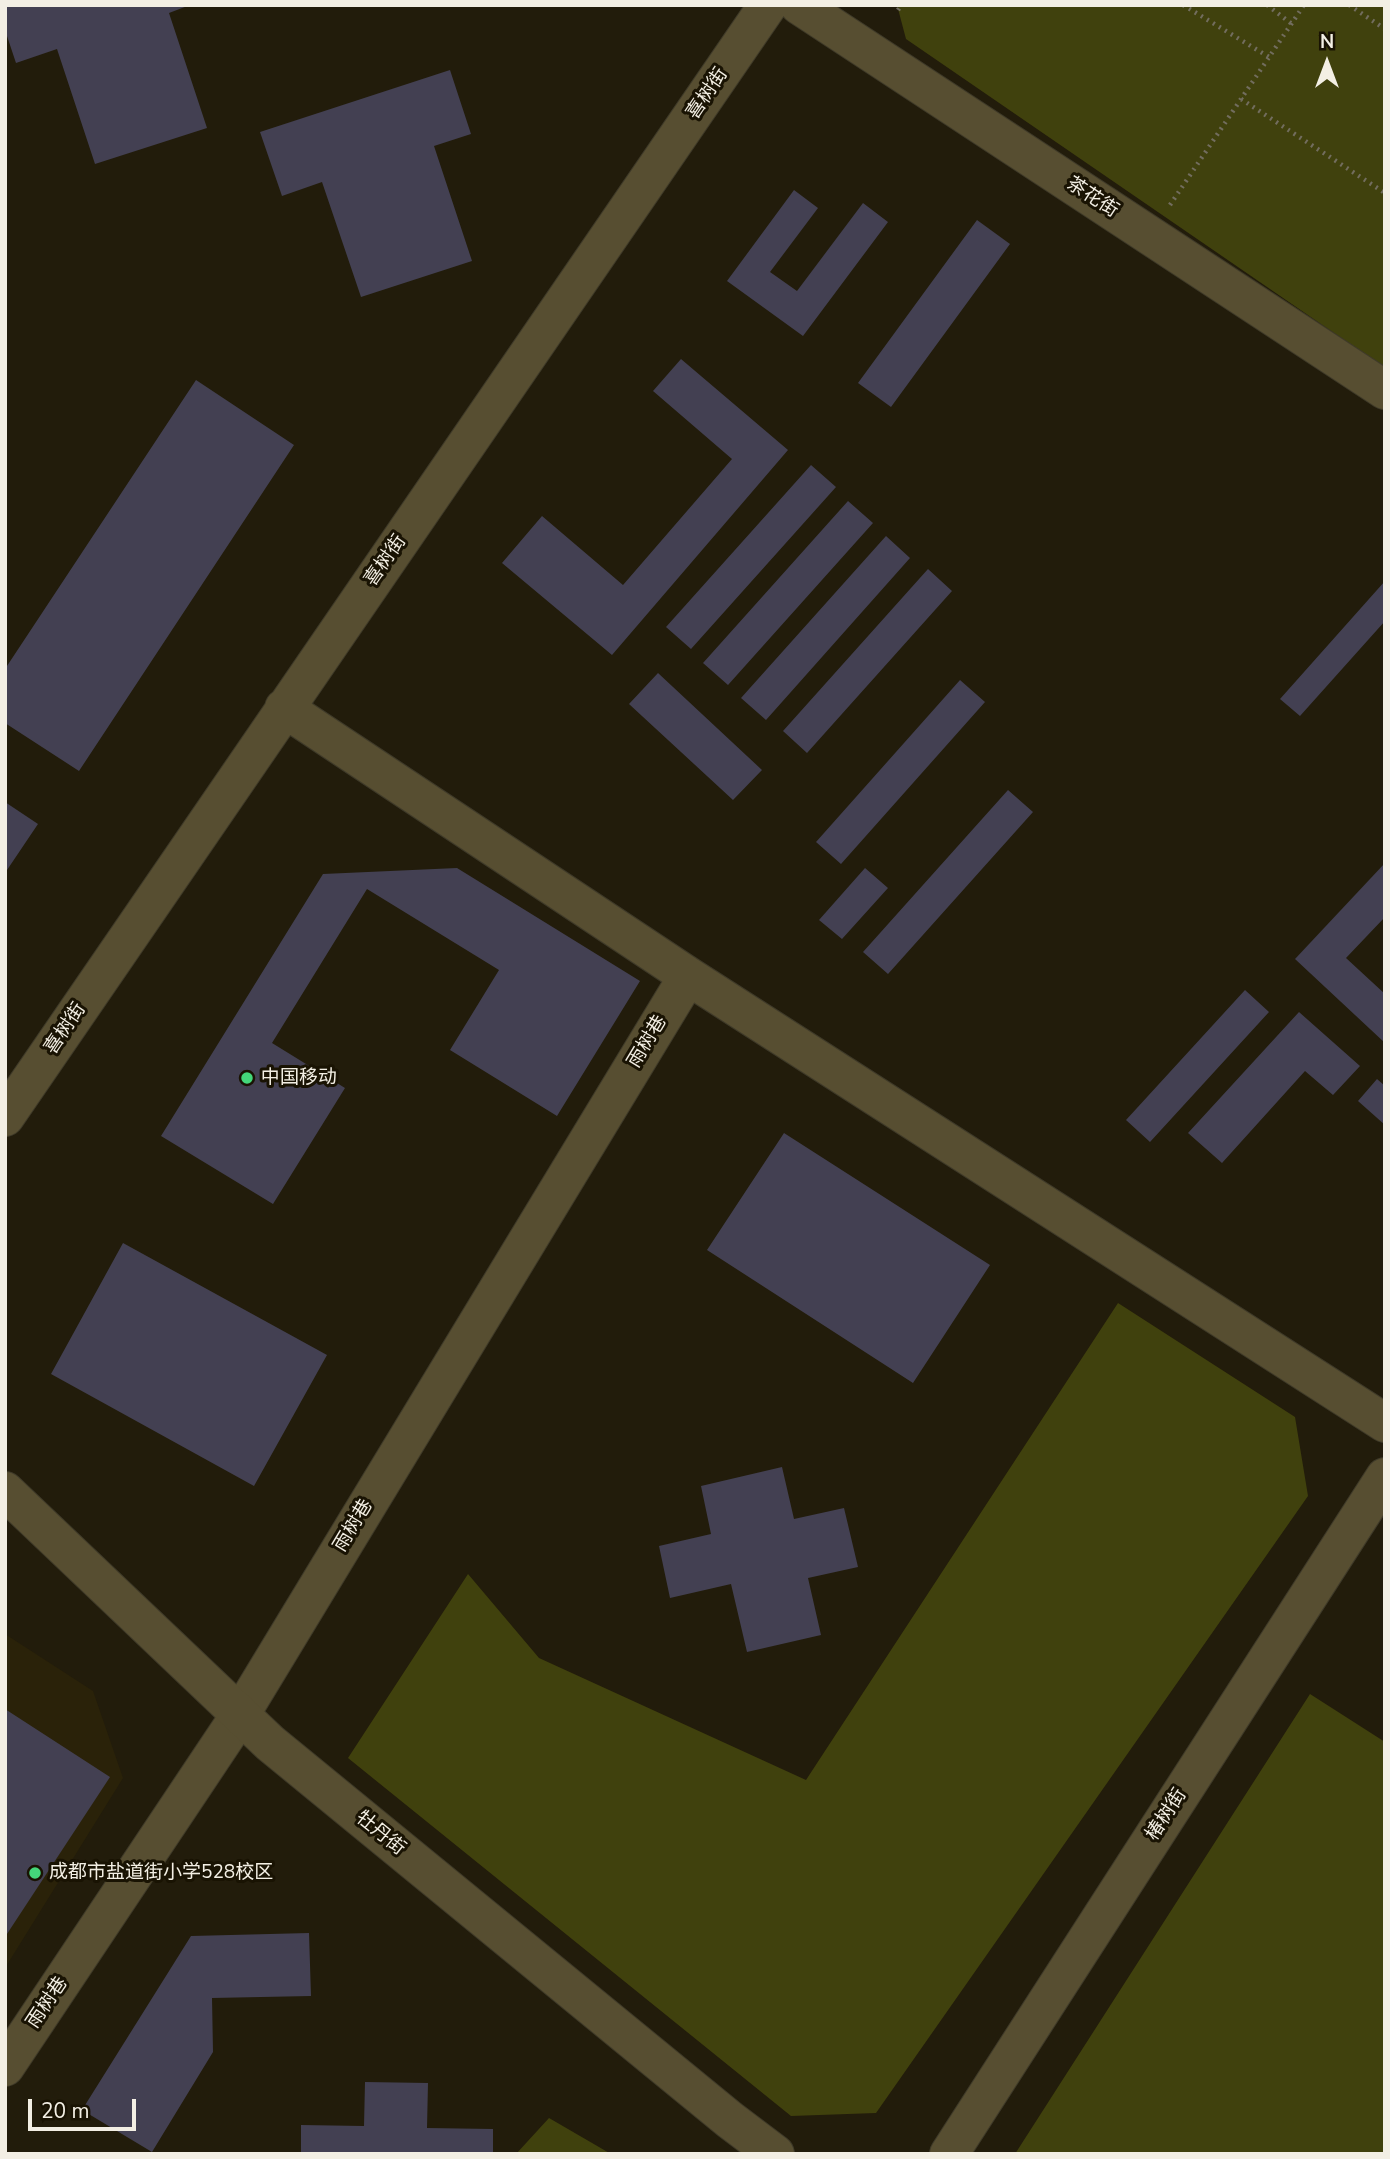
<!DOCTYPE html>
<html>
<head>
<meta charset="utf-8">
<style>
	body { margin:0 }
	#map { position:relative; width:1390px; height:2159px; overflow:hidden; background:#221c0b; font-family:"Nunito Sans",sans-serif }
	canvas { display:block }
	.frame { position:absolute; inset:0; border:7px solid #f3efe4; pointer-events:none }
	.north { position:absolute; left:1292px; top:28px; width:70px; height:70px; -webkit-text-stroke:5px #191303; paint-order:stroke; rotate:0deg; font-size:19px; font-weight:700; line-height:28px; text-align:center; color:#f3efe4 }
	.north::after { content:''; display:block; margin:auto; width:24px; height:32px; background:#f3efe4; clip-path:polygon(50% 0,100% 100%,50% 72%,0 100%) }
	.scale { position:absolute; left:28px; top:2099px; width:108px; height:32px; box-sizing:border-box; border:4px solid #f3efe4; border-top:0; padding-left:9px; font-size:21px; line-height:24px; white-space:nowrap; color:#f3efe4; -webkit-text-stroke:5px #191303; paint-order:stroke }
</style>
</head>
<body>
<div id="map">
<canvas width="1390" height="2159"></canvas>
<div class="frame"></div>
<div class="north">N</div>
<div class="scale">20 m</div>
</div>
<script>
const ctx = document.querySelector('canvas').getContext('2d');
ctx.lineJoin = 'round';
function fillPath(path, color) {
  ctx.fillStyle = color;
  ctx.fill(path, 'evenodd');
}
function trace(path, color, width, dash) {
  ctx.strokeStyle = color;
  ctx.lineWidth = width;
  ctx.lineCap = dash ? 'butt' : 'round';
  ctx.setLineDash(dash || []);
  ctx.stroke(path);
}
function drawText(font, color, halo, rows, align = 'center') {
  ctx.font = font + ' "Nunito Sans","Noto Sans SC",sans-serif';
  ctx.lineWidth = 6;
  ctx.setLineDash([]);
  ctx.textBaseline = 'middle';
  ctx.strokeStyle = halo;
  ctx.fillStyle = color;
  for (const [text, x, y, turn = 0] of rows) {
    ctx.save();
    ctx.translate(x, y);
    ctx.rotate((+turn || 0) * Math.PI / 180);
    ctx.textAlign = isNaN(turn) ? turn : align;
    if (halo) ctx.strokeText(text, 0, 0);
    ctx.fillText(text, 0, 0);
    ctx.restore();
  }
}
fillPath(new Path2D(`
	M 5,1634 L 93,1691 L 123,1778 L 5,1968 Z`), '#2a2209');
fillPath(new Path2D(`
	M 897,5 L 1385,5 L 1385,368 L 906,39 Z
	M 1118,1303 L 1295,1417 L 1308,1496 L 876,2113 L 791,2116 L 348,1758 L 468,1574 L 539,1658 L 806,1780 Z
	M 1310,1694 L 1385,1742 L 1385,2154 L 1015,2154 Z
	M 549,2118 L 611,2154 L 516,2154 Z`), '#40410d');
fillPath(new Path2D(`
	M 5,5 L 190,5 L 169,13 L 207,128 L 95,164 L 57,49 L 16,63 L 5,30 Z
	M 450,70 L 471,134 L 434,146 L 472,261 L 361,297 L 322,182 L 282,196 L 260,132 Z
	M 794,190 L 818,208 L 770,272 L 797,291 L 863,203 L 888,222 L 803,336 L 727,281 Z
	M 977,220 L 1010,244 L 891,407 L 858,383 Z
	M 681,359 L 788,450 L 612,655 L 502,563 L 542,516 L 623,585 L 732,459 L 653,391 Z
	M 196,380 L 294,445 L 79,771 L 5,723 L 5,669 Z
	M 811,465 L 836,487 L 691,649 L 666,627 Z
	M 848,501 L 873,523 L 728,685 L 703,663 Z
	M 886,536 L 910,558 L 766,720 L 741,698 Z
	M 928,569 L 952,591 L 807,753 L 783,731 Z
	M 1385,581 L 1385,621 L 1300,716 L 1280,699 Z
	M 658,673 L 762,770 L 733,800 L 629,704 Z
	M 960,680 L 985,702 L 841,864 L 816,842 Z
	M 1008,790 L 1033,812 L 888,974 L 863,952 Z
	M 5,802 L 38,824 L 5,873 Z
	M 1385,863 L 1385,917 L 1346,958 L 1385,994 L 1385,1043 L 1295,959 Z
	M 457,868 L 640,981 L 557,1116 L 450,1050 L 499,970 L 367,889 L 272,1043 L 345,1088 L 273,1204 L 161,1136 L 323,874 Z
	M 865,868 L 888,888 L 842,939 L 819,920 Z
	M 1245,990 L 1269,1012 L 1150,1142 L 1126,1120 Z
	M 1299,1012 L 1360,1066 L 1333,1095 L 1305,1071 L 1222,1163 L 1188,1133 Z
	M 1377,1079 L 1385,1086 L 1385,1125 L 1358,1101 Z
	M 784,1133 L 990,1265 L 913,1383 L 707,1250 Z
	M 123,1243 L 327,1355 L 254,1486 L 51,1374 Z
	M 782,1467 L 794,1519 L 844,1508 L 858,1567 L 808,1578 L 821,1635 L 747,1652 L 731,1584 L 670,1598 L 659,1546 L 711,1534 L 701,1486 Z
	M 5,1709 L 110,1777 L 5,1937 Z
	M 309,1933 L 311,1996 L 212,1998 L 213,2052 L 152,2152 L 82,2110 L 191,1936 Z
	M 365,2082 L 428,2083 L 427,2128 L 493,2129 L 493,2154 L 301,2154 L 301,2125 L 364,2126 Z`), '#434052');
const minor = new Path2D(`
	M 799,5 L 1385,390
	M 284,708 L 688,976 L 1385,1423
	M 5,1117 L 768,5
	M 5,2067 L 240,1715 L 688,976
	M 949,2154 L 1385,1477`);
const tertiary = new Path2D(`
	M 5,1491 L 270,1743 L 730,2120 L 775,2154`);
trace(minor, '#3f3a29', 40);
trace(tertiary, '#3f3a29', 40);
trace(new Path2D(`
	M 1183,5 L 1269,57
	M 1267,5 L 1292,24
	M 1349,5 L 1385,29
	M 898,10 L 901,5
	M 1241,99 L 1385,193
	M 1170,205 L 1304,5`), '#726d5e', 4.5, [2, 5]);
trace(minor, '#574e31', 38);
trace(tertiary, '#574e31', 38);
for (const [x, y, r, color] of [
	[247,1078,7,"#44d77a"],
	[35,1873,7,"#44d77a"]
]) {
  const dot = new Path2D();
  dot.arc(x, y, r, 0, 2 * Math.PI);
  ctx.fillStyle = color;
  ctx.fill(dot);
  trace(dot, '#191303', 2.5);
}
drawText('19px', '#f3efe4', '#191303', [
	["喜树街",708,94,-56],
	["茶花街",1092,198,33],
	["喜树街",386,561,-55],
	["喜树街",66,1029,-56],
	["雨树巷",648,1042,-59],
	["雨树巷",354,1526,-59],
	["椿树街",1167,1815,-57],
	["牡丹街",380,1834,39],
	["雨树巷",48,2003,-56]
]);
drawText('19px', '#f3efe4', '#191303', [
	["中国移动",261,1078],
	["成都市盐道街小学528校区",49,1873]
], 'left');
</script>
</body>
</html>
